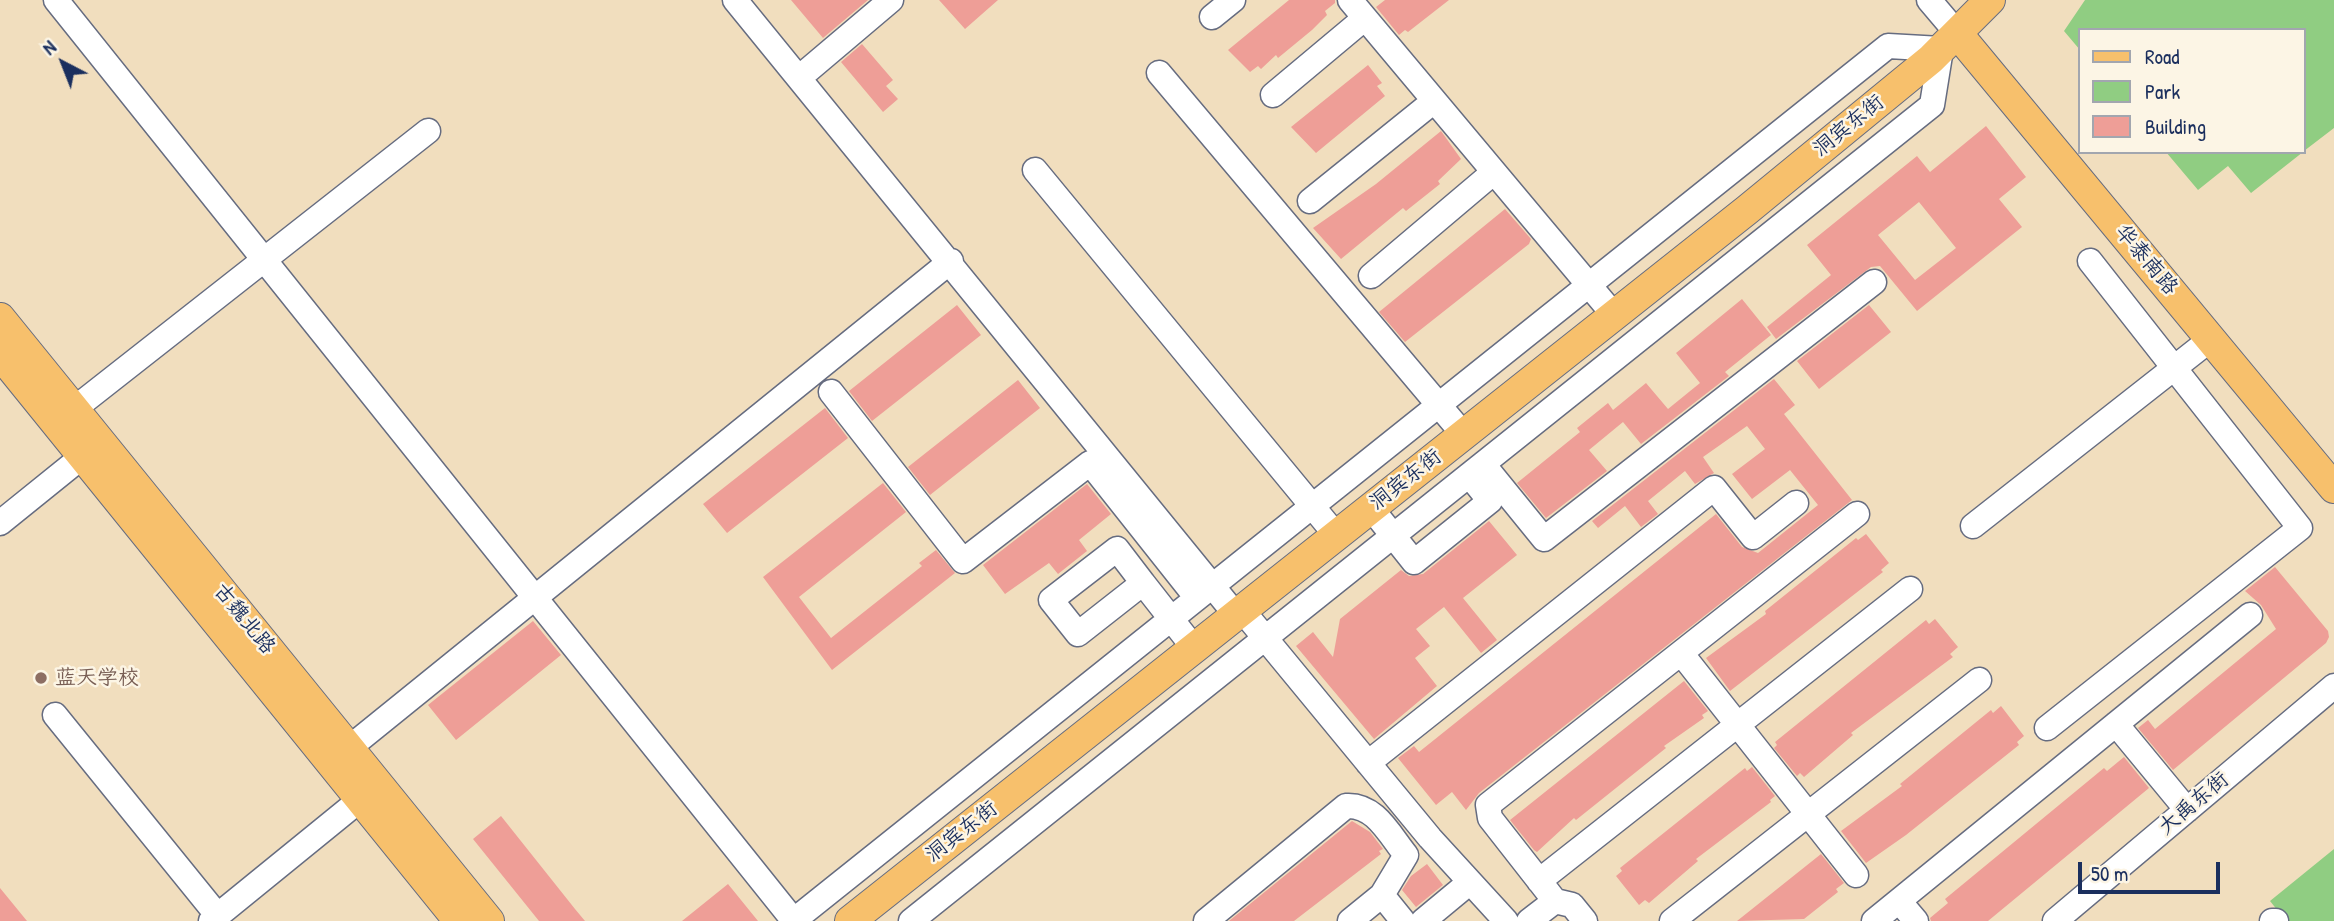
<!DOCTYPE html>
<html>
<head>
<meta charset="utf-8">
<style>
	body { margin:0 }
	#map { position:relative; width:2334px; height:921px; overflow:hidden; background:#f1debe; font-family:"Patrick Hand",sans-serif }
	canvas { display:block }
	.legend { position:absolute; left:2078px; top:28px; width:228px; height:126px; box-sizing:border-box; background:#fcf5e5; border:2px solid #a2a6af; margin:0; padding:9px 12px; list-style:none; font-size:21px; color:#1b2f5e }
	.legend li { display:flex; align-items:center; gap:14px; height:35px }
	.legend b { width:35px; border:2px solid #a2a6af }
	.north { position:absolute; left:28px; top:28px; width:70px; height:70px; -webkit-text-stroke:5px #fcf5e5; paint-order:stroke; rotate:318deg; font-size:19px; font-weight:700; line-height:28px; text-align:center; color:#1b2f5e }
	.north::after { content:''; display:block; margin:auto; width:24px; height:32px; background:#1b2f5e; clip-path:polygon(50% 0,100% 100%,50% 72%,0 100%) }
	.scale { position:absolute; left:2078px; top:862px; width:142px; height:32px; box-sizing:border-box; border:4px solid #1b2f5e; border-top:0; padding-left:9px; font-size:21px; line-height:24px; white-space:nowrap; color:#1b2f5e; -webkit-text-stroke:5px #fcf5e5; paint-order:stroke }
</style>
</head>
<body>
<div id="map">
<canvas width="2334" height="921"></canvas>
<ul class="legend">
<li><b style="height:9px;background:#f7c06c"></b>Road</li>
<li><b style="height:19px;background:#90cd82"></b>Park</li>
<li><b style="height:19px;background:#ee9e97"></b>Building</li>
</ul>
<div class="north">N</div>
<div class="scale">50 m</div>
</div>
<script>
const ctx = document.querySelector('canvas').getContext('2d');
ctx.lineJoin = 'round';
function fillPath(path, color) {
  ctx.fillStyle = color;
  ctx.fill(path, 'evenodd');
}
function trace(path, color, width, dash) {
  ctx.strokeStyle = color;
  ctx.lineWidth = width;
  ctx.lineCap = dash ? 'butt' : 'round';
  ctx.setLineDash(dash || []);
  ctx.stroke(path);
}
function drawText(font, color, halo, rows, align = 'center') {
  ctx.font = font + ' "Patrick Hand","LXGW WenKai TC",sans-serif';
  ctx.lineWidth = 5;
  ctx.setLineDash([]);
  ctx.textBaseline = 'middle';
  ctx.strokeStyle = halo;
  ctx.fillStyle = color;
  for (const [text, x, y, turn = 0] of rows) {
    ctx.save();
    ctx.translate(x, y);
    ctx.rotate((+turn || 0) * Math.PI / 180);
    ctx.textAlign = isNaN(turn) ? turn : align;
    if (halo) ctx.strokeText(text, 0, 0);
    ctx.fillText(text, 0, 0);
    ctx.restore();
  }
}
fillPath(new Path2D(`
	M 2085,0 L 2334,0 L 2334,128 L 2304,151 L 2304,30 L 2080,30 L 2080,50 L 2064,31 Z
	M 2166,152 L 2303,152 L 2251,193 L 2228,166 L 2198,190 Z
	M 2334,849 L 2334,921 L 2286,921 L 2270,901 Z`), '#90cd82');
fillPath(new Path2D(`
	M 791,0 L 868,0 L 823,38 Z
	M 939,0 L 998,0 L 965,29 Z
	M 1289,0 L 1335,0 L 1335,3 L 1325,11 L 1327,15 L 1312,30 L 1278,58 L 1276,55 L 1261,69 L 1258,66 L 1250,72 L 1228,50 Z
	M 1385,0 L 1449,0 L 1408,32 L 1405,30 L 1399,35 L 1376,7 Z
	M 862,44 L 893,80 L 886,86 L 898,99 L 883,112 L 841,62 Z
	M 1368,65 L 1382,83 L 1377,86 L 1385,96 L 1316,153 L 1291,127 Z
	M 1986,126 L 2026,177 L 1999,199 L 2022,227 L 1917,311 L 1880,266 L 1871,267 L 1776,339 L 1767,327 L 1831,275 L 1807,245 L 1917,156 L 1930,172 ZM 1919,202 L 1956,248 L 1915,280 L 1878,235 Z
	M 1441,131 L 1461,159 L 1438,181 L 1440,184 L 1406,211 L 1403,208 L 1341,259 L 1313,228 L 1376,184 Z
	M 1505,209 L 1531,239 L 1529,244 L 1405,342 L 1379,312 Z
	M 1742,299 L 1771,335 L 1725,372 L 1729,376 L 1641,444 L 1623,422 L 1589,450 L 1607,471 L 1546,518 L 1517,483 L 1580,432 L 1577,428 L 1608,403 L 1613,410 L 1646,383 L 1668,409 L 1700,383 L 1676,353 Z
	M 957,305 L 981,335 L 872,421 L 849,391 Z
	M 1869,305 L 1891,332 L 1819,389 L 1797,361 Z
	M 1774,379 L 1795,405 L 1784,414 L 1852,500 L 1479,793 L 1466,810 L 1452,792 L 1436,805 L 1398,758 L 1414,746 L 1419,752 L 1716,514 L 1742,547 L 1758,553 L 1818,505 L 1790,470 L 1752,499 L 1732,474 L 1765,449 L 1747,426 L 1703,457 L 1714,473 L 1695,484 L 1685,471 L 1648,501 L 1658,514 L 1641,527 L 1625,506 L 1598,528 L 1592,521 Z
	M 1018,380 L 1040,408 L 930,495 L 908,467 Z
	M 825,408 L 848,438 L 727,533 L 703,504 Z
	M 883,483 L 906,512 L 799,597 L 831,638 L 922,566 L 919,563 L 936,550 L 955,573 L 832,670 L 763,577 Z
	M 1087,484 L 1111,514 L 1079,540 L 1087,551 L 1058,574 L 1049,563 L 1005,594 L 983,565 Z
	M 1489,521 L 1517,555 L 1463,598 L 1497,640 L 1481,653 L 1444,607 L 1416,629 L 1430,646 L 1415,658 L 1437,686 L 1374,739 L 1296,646 L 1313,632 L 1333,657 L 1340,619 L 1401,570 L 1409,576 L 1423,574 Z
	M 1866,534 L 1889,563 L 1881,570 L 1883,572 L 1730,691 L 1706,658 L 1766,614 L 1765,611 L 1856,538 L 1858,540 Z
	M 2275,567 L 2328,631 L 2329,637 L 2326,643 L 2173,770 L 2138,728 L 2148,720 L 2155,729 L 2276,629 L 2261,605 L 2245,591 Z
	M 1935,619 L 1958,647 L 1950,654 L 1953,657 L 1851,733 L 1853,735 L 1804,777 L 1800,773 L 1797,776 L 1774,748 L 1777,745 L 1775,742 L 1926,620 L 1929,624 Z
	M 533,621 L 561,655 L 456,740 L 428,705 Z
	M 1684,681 L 1708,711 L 1702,715 L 1704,718 L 1664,746 L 1666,748 L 1576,820 L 1574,818 L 1537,852 L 1534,850 L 1510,820 Z
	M 2001,706 L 2024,736 L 2017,742 L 2019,745 L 1906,835 L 1866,863 L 1841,831 L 1902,786 L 1900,784 L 1991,710 L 1993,713 Z
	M 2124,757 L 2149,788 L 1988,921 L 1931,921 L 1930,918 L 1948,903 L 1945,899 L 2104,768 L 2107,771 Z
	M 1752,767 L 1775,796 L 1770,800 L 1771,802 L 1696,859 L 1698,861 L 1649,903 L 1645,900 L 1639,905 L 1616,876 L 1622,871 L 1620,868 L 1745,768 L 1747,771 Z
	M 501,816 L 575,909 L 585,921 L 539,921 L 473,839 Z
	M 1352,821 L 1370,832 L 1383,849 L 1379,851 L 1381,854 L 1294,921 L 1229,921 Z
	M 1821,854 L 1844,883 L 1836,889 L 1838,892 L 1804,919 L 1737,921 Z
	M 1427,864 L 1443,885 L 1416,907 L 1402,890 L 1411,876 Z
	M 728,884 L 758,921 L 682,921 Z
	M 0,888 L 27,921 L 0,921 Z`), '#ee9e97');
const minor = new Path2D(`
	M 56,0 L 794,921
	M 735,0 L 1236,615
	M 1350,0 L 1614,315
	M 1929,0 L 1957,33
	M 1212,17 L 1233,0
	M 1159,73 L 1464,435
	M 800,77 L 891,0
	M 1273,95 L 1365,18
	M 1035,170 L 1336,535
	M 1310,201 L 1434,101
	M 1371,276 L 1494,172
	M 831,392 L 963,561 L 1090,463 L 1197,598
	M 74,409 L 428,131
	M 1483,464 L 1544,539 L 1874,282
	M 1371,508 L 1414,562 L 1490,501 L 1469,475
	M 0,523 L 83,456
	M 1973,526 L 2211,339
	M 1117,549 L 1143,583 L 1078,634 L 1051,600 Z
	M 1143,583 L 1194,648
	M 1242,610 L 1430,838 L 1506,921
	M 1681,653 L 1856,875
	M 55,715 L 218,916
	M 2116,724 L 2187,810
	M 2047,728 L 2300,528 L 2090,261
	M 349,748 L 951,261
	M 1368,763 L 1714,488 L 1753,537 L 1796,503
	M 1539,881 L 1910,589
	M 1382,895 L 1403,921
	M 1555,901 L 1572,905 L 1585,921
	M 1899,901 L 1916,921
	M 211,921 L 361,799
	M 793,921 L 1888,46 L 1941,49 L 1932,105 L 911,921
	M 1206,921 L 1346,806 C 1375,804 1389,834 1406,855 L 1382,895 L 1350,921
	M 1423,921 L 1470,882
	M 1529,921 L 1555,901 L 1490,818 L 1488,805 L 1857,514
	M 1672,921 L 1979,680
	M 1874,921 L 2250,615
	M 2055,921 L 2334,686
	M 2272,921 L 2276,921`);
const major = new Path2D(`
	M 1957,33 L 2334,488
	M 0,318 L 489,921
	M 0,354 L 459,921
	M 850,921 L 1747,210 L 1931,59 L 1990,0`);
trace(minor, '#666c80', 27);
trace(major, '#666c80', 32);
trace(minor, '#fff', 24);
trace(major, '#f7c06c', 30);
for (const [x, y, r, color] of [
	[41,678,7,"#8d6e63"]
]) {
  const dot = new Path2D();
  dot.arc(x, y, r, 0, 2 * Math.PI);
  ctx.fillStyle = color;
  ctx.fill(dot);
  trace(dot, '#fcf5e5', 2.5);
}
drawText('21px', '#1b2f5e', '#fcf5e5', [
	["洞宾东街",1849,126,-39],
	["华泰南路",2146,260,50],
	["洞宾东街",1406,480,-38],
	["古魏北路",244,619,51],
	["大禹东街",2194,804,-40],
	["洞宾东街",962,832,-38]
]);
drawText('21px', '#785e54', '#fcf5e5', [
	["蓝天学校",55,678]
], 'left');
</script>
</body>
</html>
